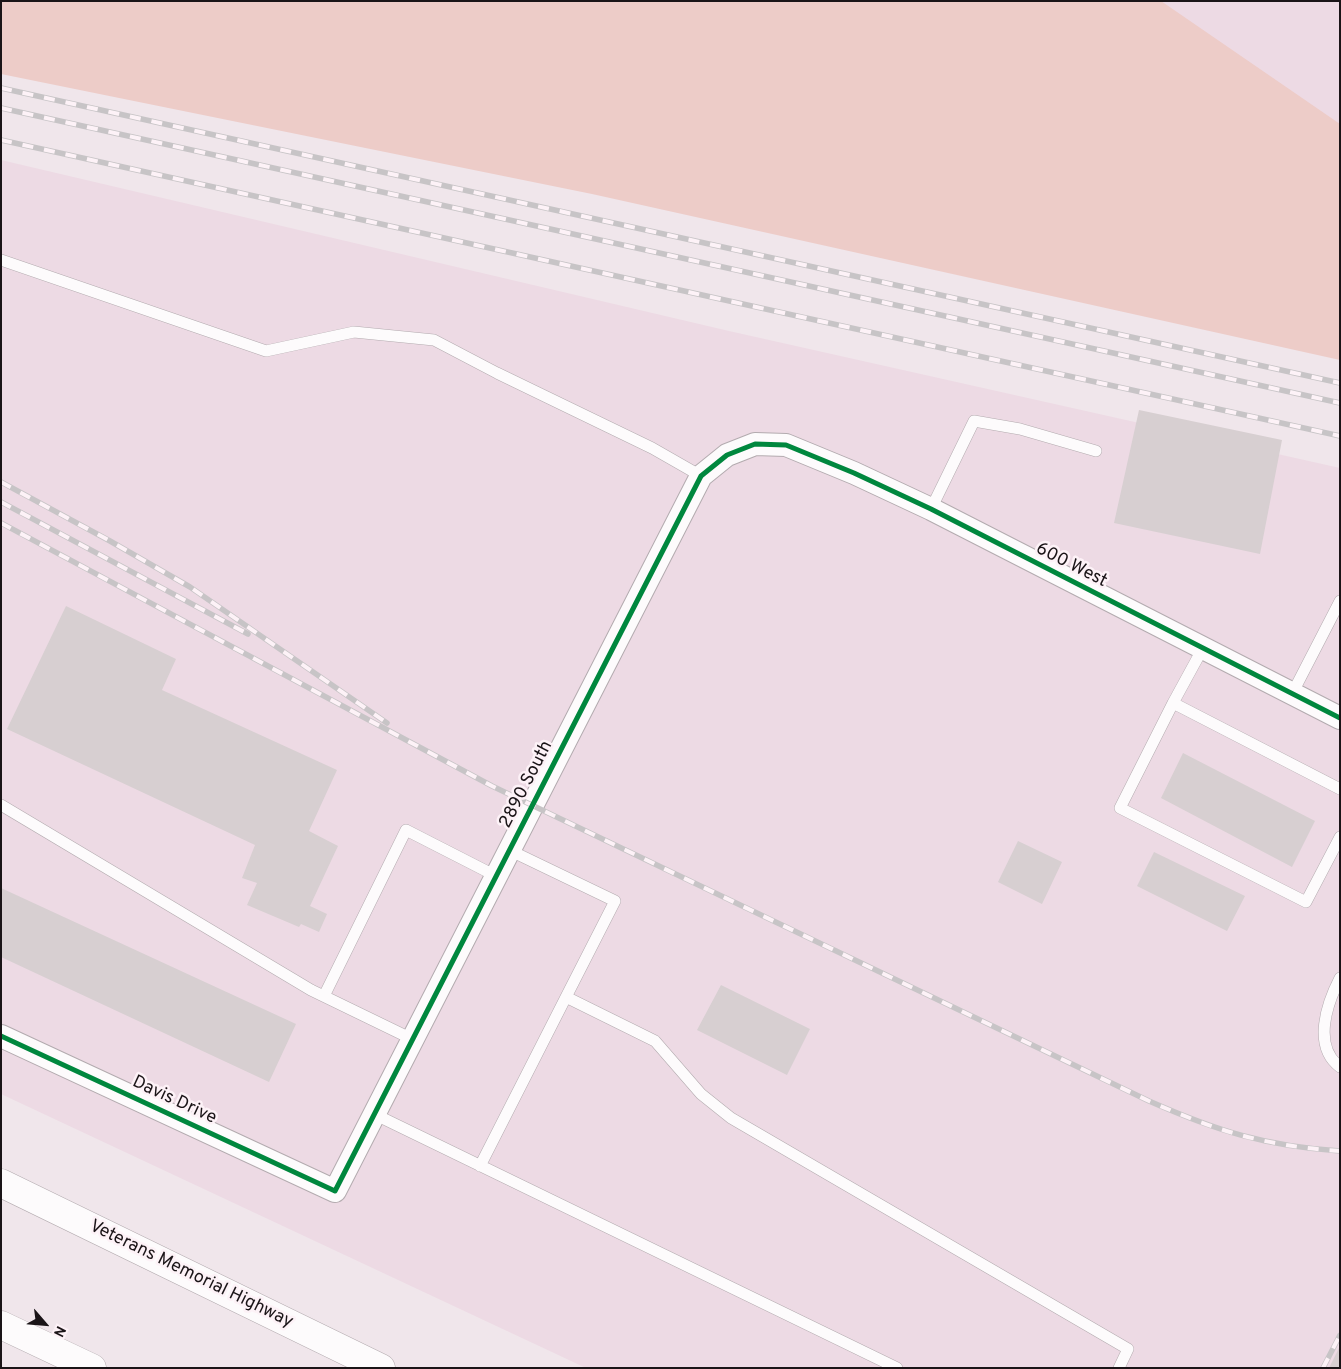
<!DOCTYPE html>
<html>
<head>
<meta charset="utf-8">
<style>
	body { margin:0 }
	#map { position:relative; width:1341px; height:1369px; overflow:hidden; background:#f0e6eb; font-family:Overpass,sans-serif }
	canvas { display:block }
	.frame { position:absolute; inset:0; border:2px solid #1a1417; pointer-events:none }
	.north { position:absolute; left:20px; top:1299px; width:50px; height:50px; -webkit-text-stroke:4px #fdf2f7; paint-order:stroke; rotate:117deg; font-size:14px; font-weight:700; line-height:20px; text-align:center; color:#1a1417 }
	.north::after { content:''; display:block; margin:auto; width:18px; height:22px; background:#1a1417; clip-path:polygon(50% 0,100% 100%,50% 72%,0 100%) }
</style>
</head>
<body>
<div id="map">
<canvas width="1341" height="1369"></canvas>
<div class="frame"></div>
<div class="north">N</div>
</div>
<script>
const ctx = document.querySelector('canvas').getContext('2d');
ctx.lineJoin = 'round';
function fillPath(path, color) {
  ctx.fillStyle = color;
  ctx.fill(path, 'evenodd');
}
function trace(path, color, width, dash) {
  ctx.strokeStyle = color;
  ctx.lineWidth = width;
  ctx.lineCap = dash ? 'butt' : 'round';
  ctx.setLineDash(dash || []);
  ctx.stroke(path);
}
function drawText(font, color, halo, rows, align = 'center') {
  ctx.font = font + ' Overpass,sans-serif';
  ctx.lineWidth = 5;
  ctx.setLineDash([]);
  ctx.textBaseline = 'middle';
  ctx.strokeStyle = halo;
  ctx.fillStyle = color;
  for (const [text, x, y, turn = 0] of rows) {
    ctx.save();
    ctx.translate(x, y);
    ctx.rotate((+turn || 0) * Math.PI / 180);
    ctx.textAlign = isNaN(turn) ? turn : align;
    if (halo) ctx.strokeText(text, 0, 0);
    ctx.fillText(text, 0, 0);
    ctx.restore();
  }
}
fillPath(new Path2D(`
	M 1159,1 L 1340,1 L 1340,131 Z
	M 1,160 L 729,331 L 1340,468 L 1340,1368 L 586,1368 L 1,1094 Z`), '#eddae4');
fillPath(new Path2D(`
	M 1,1 L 1161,1 L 1340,124 L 1340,360 L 592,194 L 1,74 Z`), '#edccc8');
fillPath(new Path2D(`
	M 1139,410 L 1282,440 L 1260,554 L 1114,523 Z
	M 66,606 L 176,659 L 162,690 L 337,770 L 309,831 L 338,846 L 310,906 L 327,914 L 319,932 L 301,924 L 299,927 L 247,905 L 257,883 L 242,878 L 255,845 L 7,729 Z
	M 1183,753 L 1315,821 L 1292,867 L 1161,798 Z
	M 1018,841 L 1062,862 L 1042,904 L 998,882 Z
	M 1154,852 L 1245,896 L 1227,931 L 1137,886 Z
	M 1,888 L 296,1024 L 269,1082 L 1,957 Z
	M 721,985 L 810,1029 L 787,1075 L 697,1030 Z
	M 1340,1346 L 1340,1368 L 1329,1368 Z`), '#d7cfd1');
const lane = new Path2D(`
	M 1,260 L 266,351 L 354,332 L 434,340 L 497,373 L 652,448 L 701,476
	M 931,509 L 974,421 L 1020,429 L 1096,451
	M 1203,648 L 1173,703 L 1340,789
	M 1292,694 L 1340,601
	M 1173,703 L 1120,808 L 1306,902 L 1340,837
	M 1,805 L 311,990 L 412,1039
	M 509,850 L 615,901 L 566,997 L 655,1041 L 701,1094 L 731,1118 L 1128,1349 L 1119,1368
	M 1340,978 C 1327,1003 1312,1046 1340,1067
	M 324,996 L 406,830 L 496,876
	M 374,1114 L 897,1368
	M 480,1166 L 566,997`);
const street = new Path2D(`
	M 1,1036 L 335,1191 L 701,476 L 727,455 L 755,444 L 786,445 L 854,473 L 931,509 L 1340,718`);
const highway = new Path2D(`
	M 1,1183 L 381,1368
	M 1,1325 L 92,1368`);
trace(lane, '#b3abaf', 12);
trace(street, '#b3abaf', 24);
trace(highway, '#b3abaf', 29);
trace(lane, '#fdfbfc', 11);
trace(street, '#fdfbfc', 22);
trace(highway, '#fdfbfc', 28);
const rail = new Path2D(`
	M 1,88 L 1340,383
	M 1,108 L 1340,403
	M 1,140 L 1340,436
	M 1,482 L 110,541 L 190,587 L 387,723
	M 1,502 L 248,634
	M 1,523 L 492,786 L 1149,1101 C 1217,1131 1265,1146 1340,1151
	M 1323,1368 L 1340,1335`);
trace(rail, '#c7c4c6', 5.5);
trace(rail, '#fdf2f7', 4, [11]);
trace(new Path2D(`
	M 1,1036 L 335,1191 L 701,476 L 727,455 L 755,444 L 786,445 L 854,473 L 931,509 L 1340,718`), '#00873e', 5);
drawText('18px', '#1a1417', '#fdf2f7', [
	["600 West",1071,566,27],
	["2890 South",527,785,-63],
	["Davis Drive",174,1101,25],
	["Veterans Memorial Highway",191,1275,26]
]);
</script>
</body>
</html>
